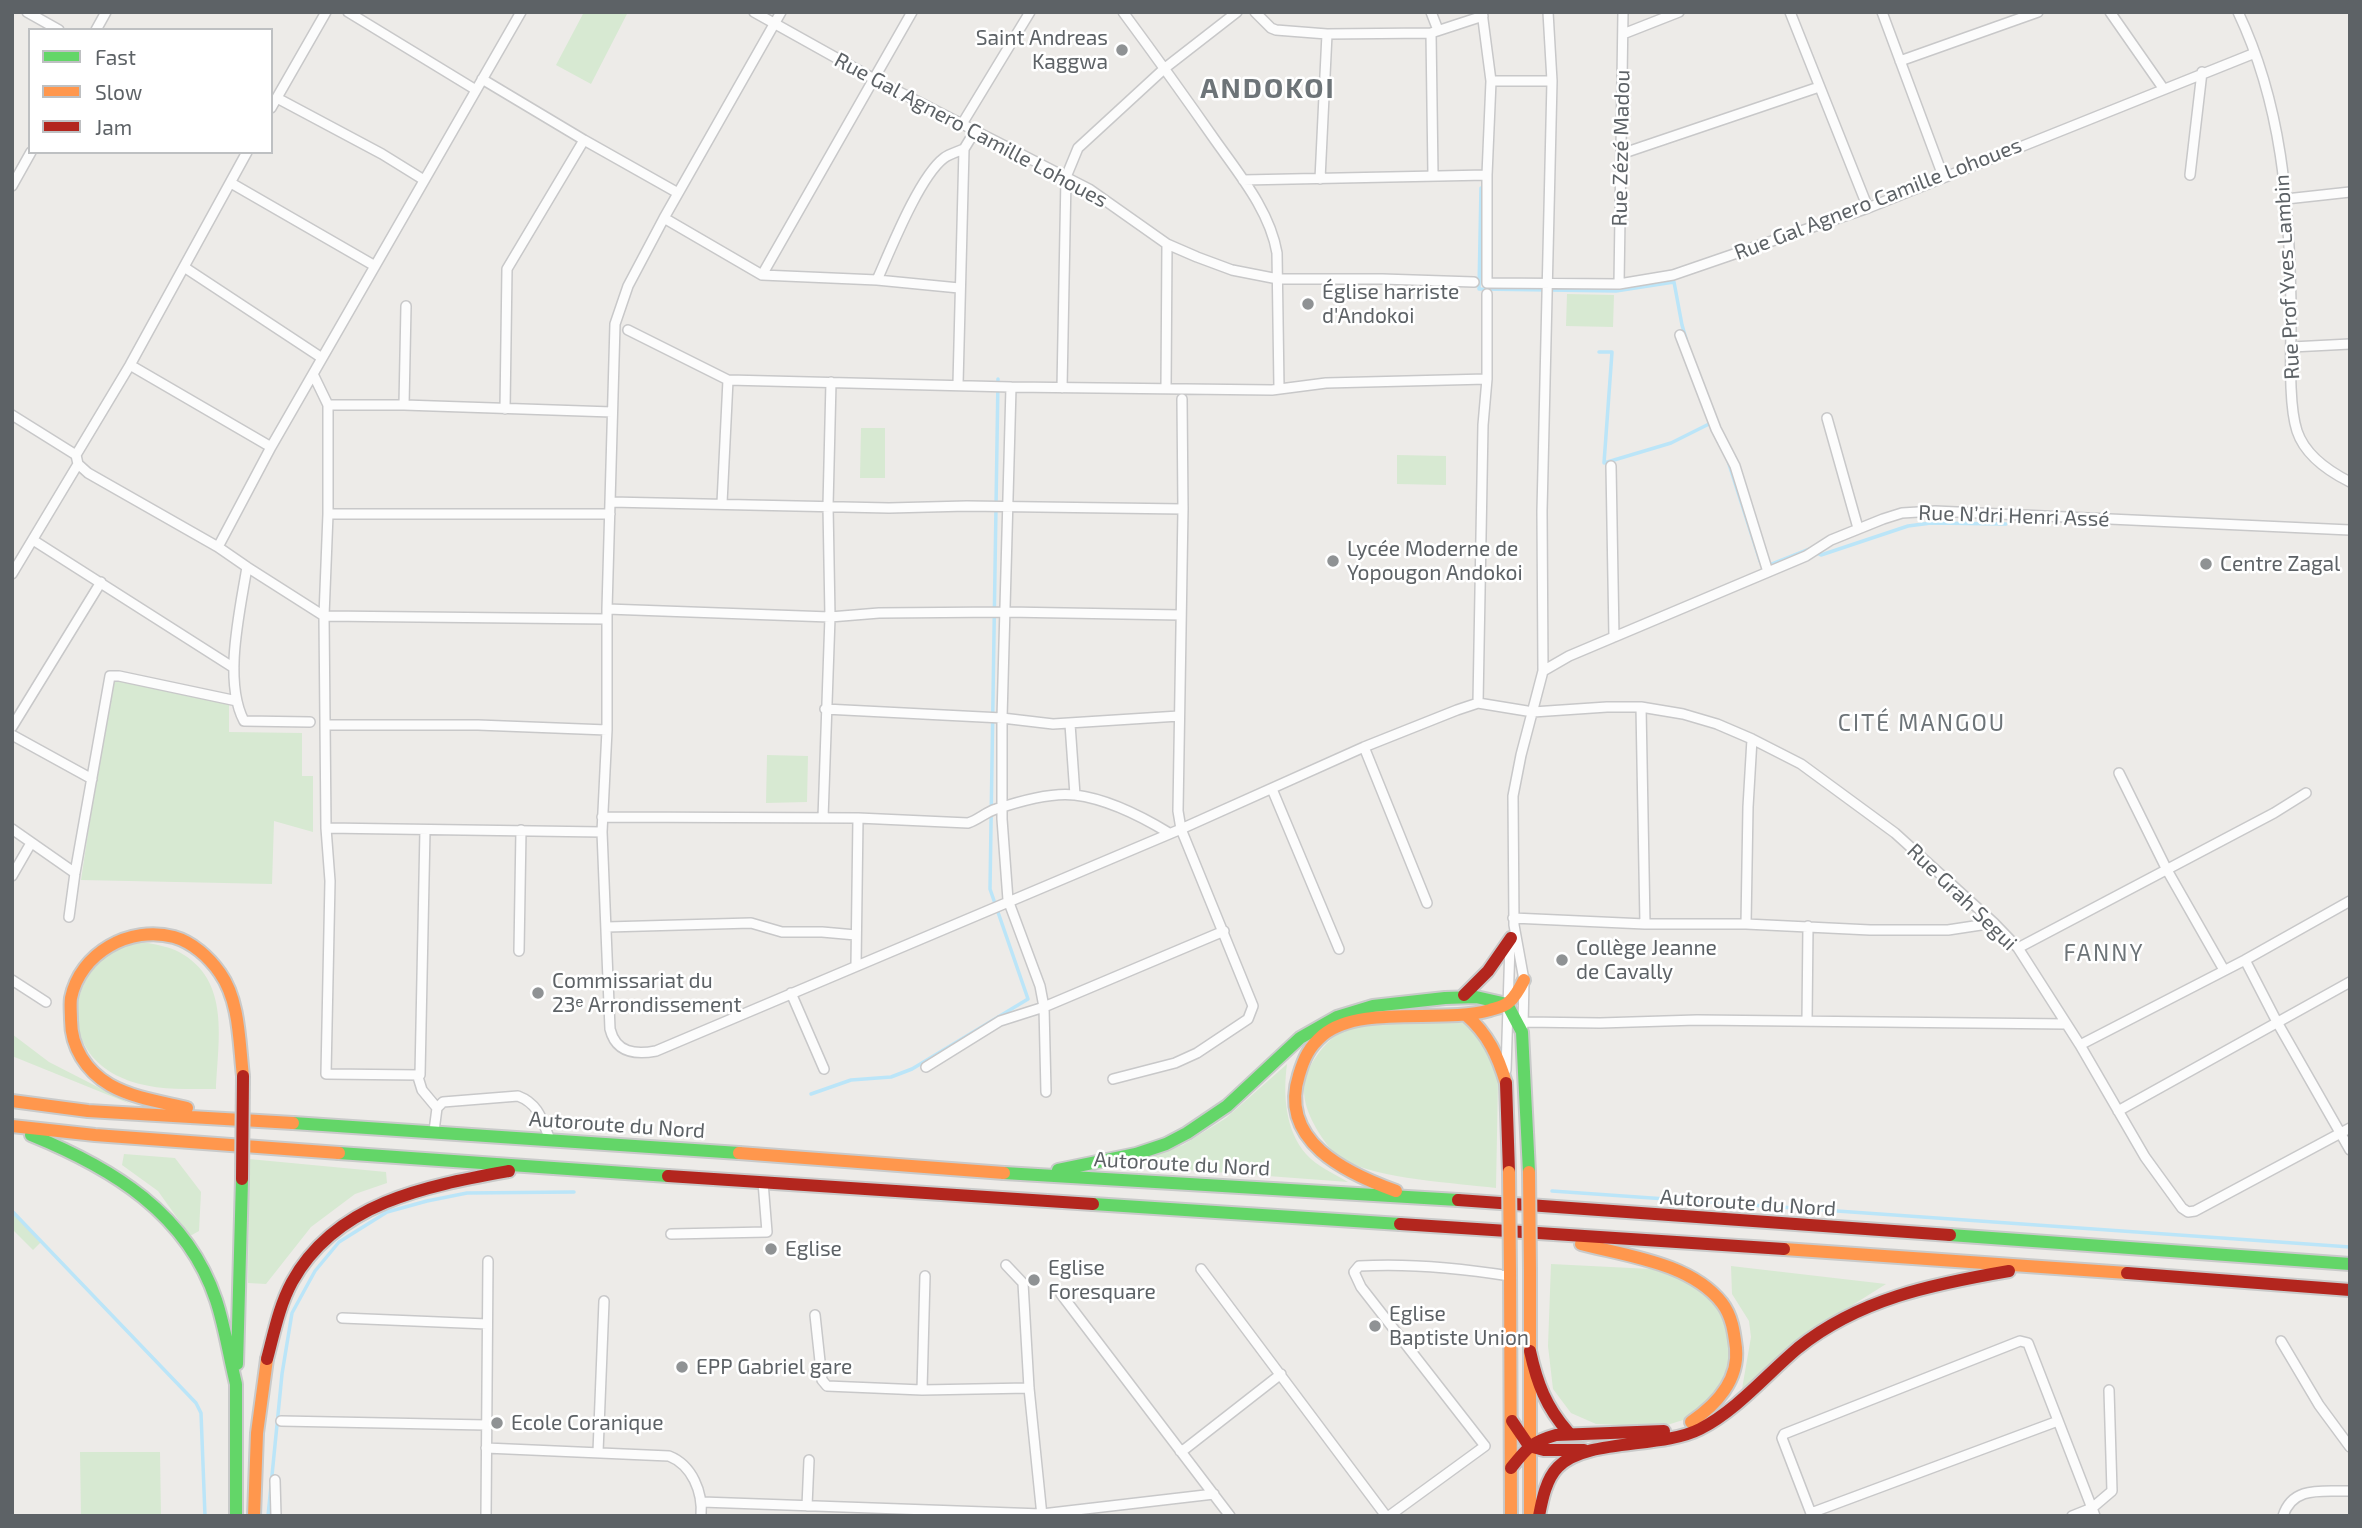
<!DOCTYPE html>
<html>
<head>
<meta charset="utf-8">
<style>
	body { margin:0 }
	#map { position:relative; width:2362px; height:1528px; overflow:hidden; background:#edebe8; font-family:"Exo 2",sans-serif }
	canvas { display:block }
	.frame { position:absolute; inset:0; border:14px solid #5d6266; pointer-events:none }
	.legend { position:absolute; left:28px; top:28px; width:245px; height:126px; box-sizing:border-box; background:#fff; border:2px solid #bec0c2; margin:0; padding:9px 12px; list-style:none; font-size:21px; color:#5d6266 }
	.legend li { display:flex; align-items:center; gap:14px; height:35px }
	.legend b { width:35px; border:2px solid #bec0c2 }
</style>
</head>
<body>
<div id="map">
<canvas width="2362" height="1528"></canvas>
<div class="frame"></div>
<ul class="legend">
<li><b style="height:9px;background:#63d668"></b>Fast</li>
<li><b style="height:9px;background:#ff974d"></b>Slow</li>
<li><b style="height:9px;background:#b3261e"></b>Jam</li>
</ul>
</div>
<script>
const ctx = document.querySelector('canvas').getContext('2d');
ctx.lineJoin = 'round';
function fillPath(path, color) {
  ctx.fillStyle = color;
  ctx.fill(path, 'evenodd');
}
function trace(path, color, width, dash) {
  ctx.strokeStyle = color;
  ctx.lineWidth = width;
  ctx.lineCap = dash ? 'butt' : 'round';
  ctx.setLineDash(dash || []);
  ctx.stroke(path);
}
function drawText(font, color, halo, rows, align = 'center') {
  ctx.font = font + ' "Exo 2",sans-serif';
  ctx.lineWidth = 5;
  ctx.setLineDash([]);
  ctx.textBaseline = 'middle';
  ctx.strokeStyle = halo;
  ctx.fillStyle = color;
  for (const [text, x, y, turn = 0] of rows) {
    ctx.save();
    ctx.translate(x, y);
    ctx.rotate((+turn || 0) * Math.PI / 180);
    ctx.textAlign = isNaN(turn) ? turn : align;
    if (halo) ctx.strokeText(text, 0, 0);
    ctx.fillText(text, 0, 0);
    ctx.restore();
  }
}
fillPath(new Path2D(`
	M 584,12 L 628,12 L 591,84 L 556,65 Z
	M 1567,294 L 1614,295 L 1613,327 L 1566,326 Z
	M 861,428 L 885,428 L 885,478 L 860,478 Z
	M 1397,455 L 1446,456 L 1446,485 L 1397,484 Z
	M 111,678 L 229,703 L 229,732 L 302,733 L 302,776 L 313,776 L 313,832 L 274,821 L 272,884 L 81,880 Z
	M 767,755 L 808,756 L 807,802 L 766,803 Z
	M 148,943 C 158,945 170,947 179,952 C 231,980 218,1040 216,1089 C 185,1089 149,1091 120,1077 C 74,1056 63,1004 96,966 C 103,957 115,947 126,944 C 133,943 141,943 148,943 Z
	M 1371,1021 L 1467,1023 L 1484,1039 L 1498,1081 L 1496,1188 C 1455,1183 1379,1179 1344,1160 C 1332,1153 1323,1140 1316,1128 C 1310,1117 1305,1106 1304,1093 C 1301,1071 1326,1039 1345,1029 C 1352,1025 1362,1024 1371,1021 Z
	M 12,1034 L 49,1062 L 133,1105 L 12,1056 Z
	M 1287,1064 C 1283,1094 1285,1130 1306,1154 C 1316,1166 1335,1174 1348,1182 L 1121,1165 L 1183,1145 L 1226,1118 Z
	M 124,1154 L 175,1158 L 201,1192 L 199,1231 L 190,1236 L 158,1191 L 122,1165 Z
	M 249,1159 L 386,1172 L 387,1183 L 355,1194 L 311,1227 L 266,1284 L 248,1283 Z
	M 12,1212 L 42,1241 L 33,1250 L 12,1229 Z
	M 1551,1264 L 1651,1269 L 1681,1278 L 1713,1297 L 1733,1345 L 1721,1389 L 1686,1419 L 1661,1427 L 1596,1424 L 1571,1413 L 1553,1389 L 1548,1346 Z
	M 1731,1266 L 1886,1284 L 1832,1318 L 1742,1389 L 1751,1337 L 1749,1321 L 1732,1294 Z
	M 80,1452 L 160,1452 L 161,1516 L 81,1516 Z`), '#d7e9d2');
trace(new Path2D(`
	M 1481,188 L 1479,289 L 1616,291 L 1674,282 L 1682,325 L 1687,342
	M 1599,352 L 1612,352 L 1604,463 L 1671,443 L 1711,423
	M 1728,461 L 1760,561 L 1769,565 L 1809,549 L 1821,555 L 1908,526 L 1931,523 L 2006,524
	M 811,1094 L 851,1080 L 891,1077 L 912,1069 L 1028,999 L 990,889 L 998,379
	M 1552,1191 L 2350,1247
	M 12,1211 L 196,1403 L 201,1413 L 205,1516
	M 268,1516 L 282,1374 L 292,1313 L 315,1271 L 339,1242 L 387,1212 L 427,1201 L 467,1193 L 574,1192`), '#bbe5f8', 3.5);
const street = new Path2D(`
	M 27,12 L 59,30
	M 348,12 L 476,90
	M 754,12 L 874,79 L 1089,189 L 1167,244 L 1197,257 L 1232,270 L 1278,279 L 1382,279 L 1474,282
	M 781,12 L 664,218 L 628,286 L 615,324 L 607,609 L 607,730 L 602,832 L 610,1029 C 616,1053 635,1055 656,1051 L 1181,829 L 1364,747 L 1457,710 L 1478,703 L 1533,712 L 1607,707 L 1641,707 L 1683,714 L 1717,724 L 1752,739 L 1801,764 L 1895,833 L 1994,923 L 2018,948 L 2080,1045 L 2145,1157 L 2182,1208 L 2188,1212 L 2195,1211 L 2350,1128
	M 1123,12 C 1154,54 1185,97 1215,140 C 1239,174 1270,211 1277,253 L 1279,388
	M 1255,12 L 1271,28 L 1276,30 L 1327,34 L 1431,33 L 1483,16
	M 1431,12 L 1438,30
	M 1482,12 L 1491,81 L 1487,175 L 1487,283 L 1619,284 L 1673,275 L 1868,208 L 2255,53
	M 1790,12 L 1868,208
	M 1882,12 L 1943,176
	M 2110,12 L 2163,88
	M 2238,12 C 2282,105 2289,202 2291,303 C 2292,338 2287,400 2297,431 C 2305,455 2328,471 2350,482
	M 96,30 L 106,12
	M 1431,33 L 1433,175
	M 1623,34 L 1679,12
	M 1900,61 L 2038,12
	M 482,79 L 584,140 L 678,193
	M 1491,81 L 1552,81
	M 277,98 L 382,154 L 424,180
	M 271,108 L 326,12
	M 962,124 L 1030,12
	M 247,152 L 130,365 L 76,455 L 78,464 L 88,473 L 218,547 L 247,567 L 324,616 L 326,828 L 330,881 L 326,1074 L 420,1075 L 425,830
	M 1621,154 L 1819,87
	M 2190,175 L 2202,72
	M 1320,179 L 1327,34
	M 1243,180 L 1487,175
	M 231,183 L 375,266
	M 12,186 L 31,152
	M 2286,199 L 2350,192
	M 664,218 L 762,275 L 877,280 L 959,288
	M 184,267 L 322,358
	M 762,275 L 912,12
	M 877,280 C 890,251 919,177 944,158 C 949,154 957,152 964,149
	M 1619,284 L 1623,12
	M 628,330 L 728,380 L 1011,387 L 1272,390 L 1326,383 L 1487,379
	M 1680,335 L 1716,429 L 1735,466 L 1768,572
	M 2292,347 L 2350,344
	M 130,365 L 271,447
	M 313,374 L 328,405 L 328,514 L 324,616 L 607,619
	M 958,384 L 964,149 L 975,131
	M 1011,387 L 1002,718 L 1002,819 L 1008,900 L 1040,986 L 1044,1007 L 1046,1092
	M 1062,388 L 1066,177 L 1078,148 L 1165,68 L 1237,12
	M 1166,388 L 1167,244
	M 328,405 L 404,405 L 612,412
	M 404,405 L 406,306
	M 505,409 L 507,269 L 584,140
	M 12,415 L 76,455
	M 1827,418 L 1858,528
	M 1611,466 L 1614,637
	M 610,502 L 889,508 L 967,506 L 1183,509
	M 722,503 L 728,380
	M 328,514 L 610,514
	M 33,540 L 234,668
	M 218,547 L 271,447 L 521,12
	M 247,567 C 240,611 223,681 244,721 L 310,722
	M 12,574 L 78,464
	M 607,609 L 830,617 L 879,613 L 1006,612 L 1181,615
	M 1543,671 L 1569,656 L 1806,556 L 1831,540 L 1883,519 L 1902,513 L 1935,511 L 2350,530
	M 1478,703 L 1483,425 L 1487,379 L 1487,294
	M 1641,707 L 1645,924
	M 825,709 L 1002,718 L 1053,724 L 1179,716
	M 1070,724 L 1075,795
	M 327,725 L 478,725 L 607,730
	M 12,727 L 101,582
	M 12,735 L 92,779
	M 1364,747 L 1427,903
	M 2119,773 L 2167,870 L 2224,970
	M 1272,789 L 1339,949
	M 602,817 L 858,818 L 968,823 C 978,820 986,812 996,809 C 1017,802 1053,792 1075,795 C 1108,799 1141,816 1169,833
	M 823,818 L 830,617 L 828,506 L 831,382
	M 326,828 L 602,832
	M 12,829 L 75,873
	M 12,876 L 31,843
	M 69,917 L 75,873 L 110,676 L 119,676 L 237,701
	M 1513,918 L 1645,924 L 1746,924 L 1870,930 L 1948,930 L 1994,923
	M 1746,924 L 1748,807 L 1752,739
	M 607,927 L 751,923 L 782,932 L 822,932 L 856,935
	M 2018,948 L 2274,813 L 2306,793
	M 519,951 L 521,830
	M 2245,960 L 2277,1022 L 2350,1150
	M 856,966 L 858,818
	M 12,980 L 46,1002
	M 791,993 L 824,1069
	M 1807,1021 L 1808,926
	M 1523,1022 L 1600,1023 L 1697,1020 L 2066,1024
	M 1523,1026 L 1524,980 L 1514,925 L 1513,796 L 1521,755 L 1543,671 L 1542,511 L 1552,81 L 1548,12
	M 2080,1045 L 2245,960 L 2350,901
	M 926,1067 L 1000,1021 L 1044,1007 L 1224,931
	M 1506,1070 L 1510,944
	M 418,1077 L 422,1090 L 437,1108
	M 1113,1079 L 1175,1063 L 1197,1053 L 1248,1019 L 1253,1006 L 1181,829 L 1178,811 L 1183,509 L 1182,399
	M 2118,1111 L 2350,982
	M 434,1131 L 437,1108 L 443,1102 L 518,1096 C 539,1104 542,1120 550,1140
	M 671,1234 L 767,1232 L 763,1182
	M 1006,1265 L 1023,1283 L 1029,1388 L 1042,1516
	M 1201,1269 L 1386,1516
	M 1061,1294 L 1230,1516
	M 815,1315 L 822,1380 L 827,1386 L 922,1390 L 1029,1388
	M 342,1318 L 487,1324
	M 2281,1341 L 2319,1405 L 2350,1447
	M 922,1390 L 925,1276
	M 281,1421 L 486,1425
	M 486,1448 L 669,1456 C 692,1465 703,1492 701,1516
	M 1180,1451 L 1185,1449 L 1281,1374
	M 598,1452 L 604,1301
	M 275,1480 L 276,1516
	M 702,1502 L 1042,1514 L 1214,1494
	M 807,1506 L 809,1460
	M 1811,1513 L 2058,1421
	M 486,1516 L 488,1261
	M 1389,1516 L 1485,1446 L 1361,1287 L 1354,1272 L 1359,1266 C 1409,1263 1460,1268 1510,1276
	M 1812,1516 L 1782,1438 L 1784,1434 L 2020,1341 L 2028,1343 L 2095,1516
	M 2072,1516 L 2092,1508 L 2112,1491 L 2109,1390
	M 2283,1516 C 2293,1485 2323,1492 2350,1491`);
const fast = new Path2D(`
	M 1522,1032 L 1529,1172
	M 293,1123 L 739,1153
	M 31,1135 C 112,1168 187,1213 216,1300 C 225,1327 229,1356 236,1384
	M 339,1153 L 668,1176
	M 1058,1170 L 1136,1154 L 1166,1144 L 1187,1133 L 1227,1106 L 1300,1038 L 1337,1017 L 1373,1006 L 1445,998 L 1476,997 L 1507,1004 L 1522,1032
	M 1004,1173 L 1458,1200
	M 1093,1204 L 1400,1224
	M 1950,1235 L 2350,1264
	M 237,1364 L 242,1179
	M 236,1384 L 236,1516`);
const slow = new Path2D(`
	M 1466,1015 C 1488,1034 1498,1056 1506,1083
	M 12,1101 L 88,1111 L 293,1123
	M 187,1108 C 161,1102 133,1098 110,1085 C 86,1071 71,1047 71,1020 C 71,1013 70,1005 71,998 C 80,953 130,925 174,937 C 192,942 209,957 220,973 C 240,1001 239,1043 243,1076
	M 12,1126 L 95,1135 L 339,1153
	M 739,1153 L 1004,1173
	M 1396,1191 C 1346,1173 1278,1141 1299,1075 C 1304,1058 1309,1047 1323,1035 C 1360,1004 1443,1024 1490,1010 C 1496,1008 1504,1007 1509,1002 C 1516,996 1520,988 1524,980
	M 1581,1244 C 1627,1256 1691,1263 1722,1303 C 1732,1316 1734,1332 1736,1348 C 1739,1380 1716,1405 1691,1422
	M 1784,1249 L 2127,1273
	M 1530,1270 L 1530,1516
	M 1510,1271 L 1511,1516
	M 254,1516 L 257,1433 L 267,1359`);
const jam = new Path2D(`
	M 1464,995 L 1488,971 L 1511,938
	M 1506,1083 L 1509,1172
	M 668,1176 L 1093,1204
	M 1458,1200 L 1950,1235
	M 1400,1224 L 1784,1249
	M 2127,1273 L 2350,1290
	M 1530,1351 C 1537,1383 1546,1407 1568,1432
	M 267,1359 C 274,1333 279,1306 292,1282 C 336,1202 427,1186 509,1171
	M 1512,1421 L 1529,1446 L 1544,1450 L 1584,1450
	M 1511,1468 C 1526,1449 1531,1442 1556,1435 L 1664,1431
	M 1539,1516 C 1542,1500 1546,1479 1558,1467 C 1586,1438 1661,1449 1700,1429 C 1737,1410 1766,1375 1798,1348 C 1859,1299 1933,1284 2009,1271`);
trace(street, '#c8c8c9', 12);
trace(fast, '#c9caca', 16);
trace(slow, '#c9caca', 16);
trace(jam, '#c9caca', 16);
trace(street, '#fcfcfc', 9);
trace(fast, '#63d668', 12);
trace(slow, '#ff974d', 12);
trace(jam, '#b3261e', 12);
const slowBridge = new Path2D(`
	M 1509,1172 L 1510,1271
	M 1529,1172 L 1530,1270`);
const jamBridge = new Path2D(`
	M 242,1179 L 243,1076`);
trace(slowBridge, '#c9caca', 16, []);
trace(jamBridge, '#c9caca', 16, []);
trace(slowBridge, '#ff974d', 12);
trace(jamBridge, '#b3261e', 12);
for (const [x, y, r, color] of [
	[1122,50,7,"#8f9294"],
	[1308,304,7,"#8f9294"],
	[1333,561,7,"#8f9294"],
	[2206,564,7,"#8f9294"],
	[1562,960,7,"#8f9294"],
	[538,993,7,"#8f9294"],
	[771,1249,7,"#8f9294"],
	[1034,1280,7,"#8f9294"],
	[1375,1326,7,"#8f9294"],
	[682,1367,7,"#8f9294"],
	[497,1423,7,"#8f9294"]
]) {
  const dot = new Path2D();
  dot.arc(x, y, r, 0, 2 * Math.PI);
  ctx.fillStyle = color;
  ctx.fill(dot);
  trace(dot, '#fff', 2.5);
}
drawText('21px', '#5d6266', '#fff', [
	["Saint Andreas",1108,38,"right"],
	["Kaggwa",1108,62,"right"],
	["Église harriste",1322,292],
	["d'Andokoi",1322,316],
	["Lycée Moderne de",1347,549],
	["Yopougon Andokoi",1347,573],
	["Centre Zagal",2220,564],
	["Collège Jeanne",1576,948],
	["de Cavally",1576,972],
	["Commissariat du",552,981],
	["23ᵉ Arrondissement",552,1005],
	["Eglise",785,1249],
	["Eglise",1048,1268],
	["Foresquare",1048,1292],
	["Eglise",1389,1314],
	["Baptiste Union",1389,1338],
	["EPP Gabriel gare",696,1367],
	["Ecole Coranique",511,1423]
], 'left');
drawText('21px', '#5d6266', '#fff', [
	["Rue Gal Agnero Camille Lohoues",971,130,28],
	["Rue Zézé Madou",1621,148,-89],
	["Rue Gal Agnero Camille Lohoues",1878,199,-21],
	["Rue Prof Yves Lambin",2287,277,-93],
	["Rue N’dri Henri Assé",2014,516,2],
	["Rue Grah Segui",1962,897,44],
	["Autoroute du Nord",617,1125,4],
	["Autoroute du Nord",1182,1164,3],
	["Autoroute du Nord",1748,1203,4]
]);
ctx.letterSpacing = '2px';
drawText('23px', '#6d7478', '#fff', [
	["CITÉ MANGOU",1922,723],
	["FANNY",2104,953]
]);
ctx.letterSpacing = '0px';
ctx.letterSpacing = '2px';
drawText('bold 28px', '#6d7478', '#fff', [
	["ANDOKOI",1268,89]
]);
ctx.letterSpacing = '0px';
</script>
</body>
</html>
